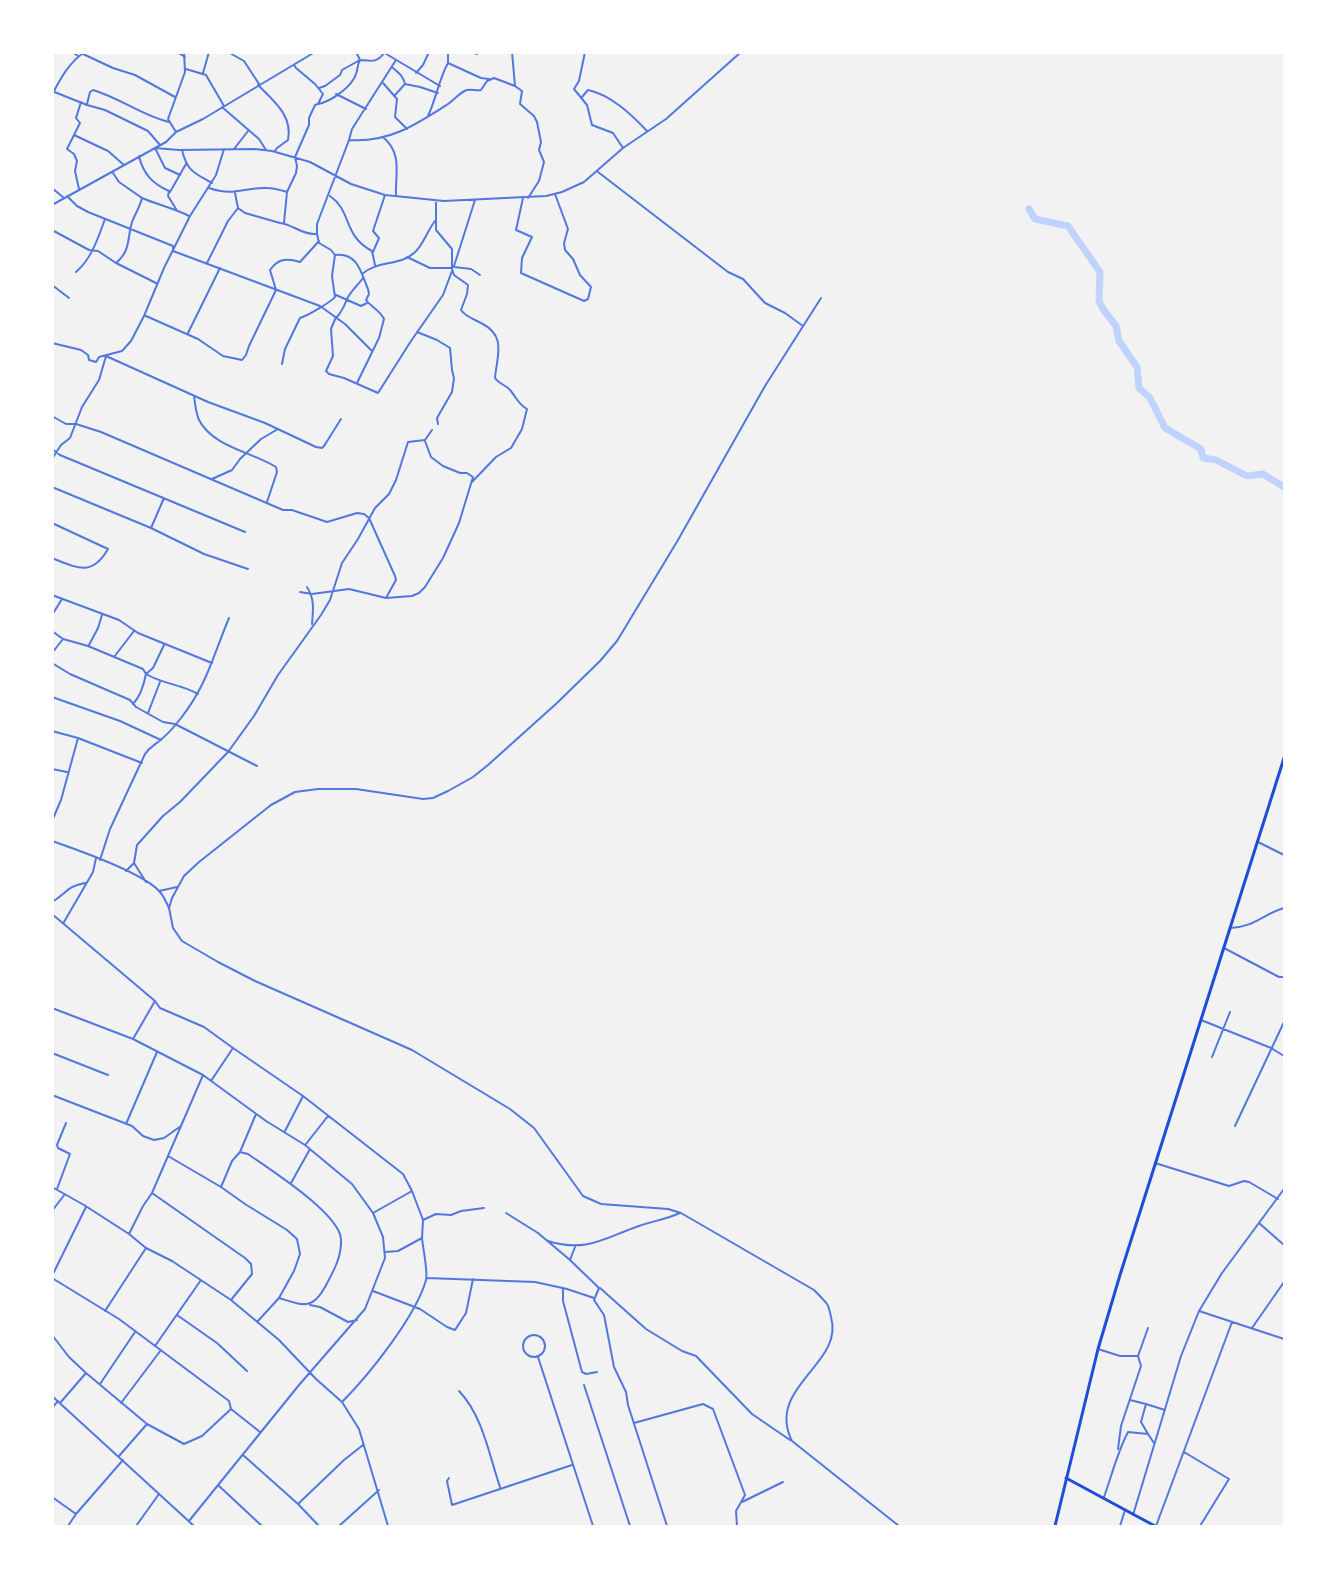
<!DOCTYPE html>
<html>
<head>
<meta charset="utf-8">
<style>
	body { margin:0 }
	#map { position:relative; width:1337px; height:1579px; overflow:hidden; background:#f2f2f2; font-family:"Noto Sans",sans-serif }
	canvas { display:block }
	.frame { position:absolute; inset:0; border:54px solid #fff; pointer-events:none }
</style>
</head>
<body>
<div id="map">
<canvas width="1337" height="1579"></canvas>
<div class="frame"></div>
</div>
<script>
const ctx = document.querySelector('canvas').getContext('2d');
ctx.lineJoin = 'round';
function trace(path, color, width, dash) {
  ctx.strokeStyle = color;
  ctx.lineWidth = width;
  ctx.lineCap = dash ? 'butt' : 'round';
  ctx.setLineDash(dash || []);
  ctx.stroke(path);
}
trace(new Path2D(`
	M 1029,209 L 1035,219 L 1068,226 L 1100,272 L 1099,301 L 1103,309 L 1116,326 L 1119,341 L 1137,367 L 1139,388 L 1150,398 L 1165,428 L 1201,449 L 1203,458 L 1216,460 L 1247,476 L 1263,474 L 1284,487`), '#bfd3fe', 7);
trace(new Path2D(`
	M 72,52 L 78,56
	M 177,52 L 185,57
	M 228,52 L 244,61 L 259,84
	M 383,52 L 440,86
	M 448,52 L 448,62
	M 472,52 L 477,54 L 479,52
	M 512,52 L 515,86 L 522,91 L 520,104 L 534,116 L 537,122 L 541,142 L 539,150 L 544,162 L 539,181 L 528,198
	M 585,52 L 579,81 L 574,89 L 587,105 L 592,125 L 613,133 L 623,148
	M 83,54 L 113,68 L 135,75 L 175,97
	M 393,68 C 399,73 403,76 405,84 L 395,95
	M 186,69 L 206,75 L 224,106
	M 203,73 L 209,52
	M 416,73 L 423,65 L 429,52
	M 383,83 L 397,99 L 395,117 L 407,129
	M 405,84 L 420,87 L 438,93
	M 258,85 C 274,101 293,116 288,140 L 277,148 L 275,151
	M 319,88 L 325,86 L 340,75 L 342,70 L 360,60 L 356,52
	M 52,91 L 87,105 L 105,110 L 148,131 L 160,145
	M 336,94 L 366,109
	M 52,95 C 60,79 70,61 85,52
	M 582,97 L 588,90 C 611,95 631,114 647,131
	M 87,104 L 90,92 L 93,90 C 120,98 143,116 169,122
	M 318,104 C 330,102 352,87 356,74 C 358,69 357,65 360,60 C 371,61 377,63 384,53
	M 222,107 L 259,139 L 266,150
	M 428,116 C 436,99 439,79 448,63 L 481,78 L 489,79
	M 176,132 L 168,119 L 185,72 L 184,52
	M 74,135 L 108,151 L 124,165
	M 383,137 C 403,154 395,174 396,196
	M 349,140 L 352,129 L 396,60
	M 234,149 L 248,131
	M 182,150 C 187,171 194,173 212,183
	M 139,156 C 143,174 153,184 169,191 L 168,196 L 176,209
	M 598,172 L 728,272 L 743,279 L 765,303 L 785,313 L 803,326
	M 113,173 L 119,182 L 142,198 C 140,207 135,214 132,222 C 127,239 131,250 116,263
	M 180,175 L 165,168 L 155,148 L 179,150 L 255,149 L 272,151 L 310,162 L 351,184 L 385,195 L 444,201 L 546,196 L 562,192 L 584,182 L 623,148 L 666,119 L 741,52
	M 52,188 L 64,198
	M 209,188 C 235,197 243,187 267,188 C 274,188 280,190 287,192
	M 79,189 L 75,171 L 77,161 L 74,154 L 67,149 L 80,123 L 76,118 L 81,102
	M 170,192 L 186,164
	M 235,193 L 238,208 L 245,213 L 280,223 C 292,224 302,235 316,234
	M 67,196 L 77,206 L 88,212 L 173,246 L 173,251 L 320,306 L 345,324 L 372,351
	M 330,196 C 352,211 343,236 372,251 L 375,265
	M 142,198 C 158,205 174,208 189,216
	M 523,198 L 516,230 L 532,237 L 522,258 L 521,273 L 584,301 L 588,299 L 591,287 L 580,275 L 573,259 L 565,250 L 564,243 L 568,229 L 555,194
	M 436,200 L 436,230 L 452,249 L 452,269 L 454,275 L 468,285 L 467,294 L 461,310 C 466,317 474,319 481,323 C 507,336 497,355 495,378 C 499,384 506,385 510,390 C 517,398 518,404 527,409 L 522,429 L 511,448 L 496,457 L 471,483
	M 52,205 L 166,142 L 176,132 L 203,119 L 315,52
	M 284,223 L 287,192 L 296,173 L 297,166 L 295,157 L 309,125 L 309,118 L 315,105 L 318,104 L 323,94 L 315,84 L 296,68 L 294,65
	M 52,230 L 89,250 L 98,251 L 116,263 L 156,283
	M 373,252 L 379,238 L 373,231 L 385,195
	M 335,255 C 358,252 361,273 368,289 L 369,294 L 366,300 C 371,307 380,310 384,319 L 379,338 L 357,383
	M 407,257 L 430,268 L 452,268
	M 207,263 L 228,221 L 238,208
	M 454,266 L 475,200
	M 454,267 L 471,269 L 480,275
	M 76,272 C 92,258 98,238 105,219
	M 362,274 C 378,260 400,266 414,253 C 423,246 427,231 435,221
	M 52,285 L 69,298
	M 336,295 L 361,306 L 367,303
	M 821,298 L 765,386 L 678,540 L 617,641 L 600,661 L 557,703 L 488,765 L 473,777 L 448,791 L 433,798 L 423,799 L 356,789 L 318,789 L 295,792 L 271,805 L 199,862 L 184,876 L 172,898 L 169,908 L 173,928 L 182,941 L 218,962 L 255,981 L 412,1050 L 510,1109 L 534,1128 L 583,1196 L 601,1204 L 668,1209 L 681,1213 L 814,1290 C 818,1294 823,1299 827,1304 C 829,1307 830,1312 831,1317 C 845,1364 765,1387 792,1441 L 899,1526
	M 146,316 L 198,339 L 223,356 L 242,360 L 246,355 L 249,346 L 276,290 L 270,270 C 278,258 288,258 300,262 L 319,241
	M 336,317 L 331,329 L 333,356 L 326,371 L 329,374 L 344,378 L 378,393 L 411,341 L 443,295 L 452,271
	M 337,317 C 342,311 344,307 347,299 C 350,292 358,285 363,278
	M 417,332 L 437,340 L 450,348 L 452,370 L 454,378 L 452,392 L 437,418 L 438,424
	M 188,333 L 220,268
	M 52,343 L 81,350 L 88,355 L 89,360 L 96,362 L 99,357 L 122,351 L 131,341 L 144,316 L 164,268 L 190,216 L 216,175 L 224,149
	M 106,356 L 208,402 L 265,423 L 316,447 L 322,448 L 324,446 L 341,419
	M 282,364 L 285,349 L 300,318 C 307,316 331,302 335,297 L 332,276 L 335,255 L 331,250 L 319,243 L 317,234 L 317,224 L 349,140 C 389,143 417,124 448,104 C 454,100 460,92 467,90 C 472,89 476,91 481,90 L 487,81 L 494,78 L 515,86
	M 194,396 C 195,404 196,413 199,420 C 213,447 252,452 276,467 L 277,472 L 267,502
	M 52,416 L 66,424 L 76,424 L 101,432 L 283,510 L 292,510 L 327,522 L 357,513 L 364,514 L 369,518 L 395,576 L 396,580 L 386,598
	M 52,449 L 60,455 L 245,532
	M 52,459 L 61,445 L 70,438 L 82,407 L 99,380 L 106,356
	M 212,479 L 232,470 L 240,459 L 261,439 L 278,429
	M 52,487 L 151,528 L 204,554 L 248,569
	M 52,523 L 108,549 C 92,577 77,568 52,558
	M 151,528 L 164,498
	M 307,587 C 315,599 313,611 312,624
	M 300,592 L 312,594 L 349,589 L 386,598 L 412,596 L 419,593 L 425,587 L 443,558 L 459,523 L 473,477 L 467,473 L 460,473 L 443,466 L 431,457 L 425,441
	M 52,595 L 119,620 L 138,633 L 212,663
	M 52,615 L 62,599
	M 52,631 L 63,639 L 88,646 L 143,669 L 146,674 C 144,684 140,697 133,704
	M 89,645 L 98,628 L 102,615
	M 164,645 L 153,668 L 146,674 C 162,684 181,684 198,694
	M 52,653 L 63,639
	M 114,657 L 134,631
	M 52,663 L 70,674 L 130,700 L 136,707 L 163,722 L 175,724 L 257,766
	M 52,697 L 120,721 L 161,740
	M 148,713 L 160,682
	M 52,731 L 78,738 L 142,763
	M 52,769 L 67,772
	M 52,821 L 61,800 L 78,738
	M 52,841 C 78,850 143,873 159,891 C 164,896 166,902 169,908
	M 1258,842 L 1284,855
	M 100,860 L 110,829 L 145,754 C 149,748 153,746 158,742 C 166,736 175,726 181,718 C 207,685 213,656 229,618
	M 126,871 L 134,863
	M 146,882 L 134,863 L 137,845 L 163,816 L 180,802 L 228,752 L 254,716 L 278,675 L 321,615 L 330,600 L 342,563 L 358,539 L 375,508 L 389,494 L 396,480 L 408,442 L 425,440 L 432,430
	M 159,891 L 177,887
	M 52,902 C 66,894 67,886 85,883
	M 52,914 L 155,1001 L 133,1039
	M 64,922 L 93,872 L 96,858
	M 1230,928 C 1255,927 1263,914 1284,908
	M 1224,948 L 1279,977 L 1284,977
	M 155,1001 L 160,1008 L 204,1027 L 233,1048
	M 52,1008 L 133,1039 L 203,1075 L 266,1121 L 305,1145 L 352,1184 L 373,1213 L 383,1237 L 385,1258 L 365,1309 L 299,1385 L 189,1521
	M 1201,1020 L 1271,1048 L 1284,1056
	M 52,1053 L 108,1075
	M 1212,1057 L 1230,1012
	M 211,1081 L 233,1048 L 303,1096 L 403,1174 L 412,1191 L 373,1213
	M 52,1095 L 132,1126 L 143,1136 L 154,1140 L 164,1138 L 181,1126
	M 126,1124 L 157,1052
	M 1235,1126 L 1284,1022
	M 285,1131 L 303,1096
	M 306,1144 L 328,1116
	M 240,1152 L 256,1114
	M 168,1156 L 221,1187 L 245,1204 L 287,1230 L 297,1239 L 300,1254 L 294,1271 L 279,1298 L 257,1322
	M 1155,1163 L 1229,1186 L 1244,1181 L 1249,1182 L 1278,1199
	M 291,1183 L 310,1149
	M 52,1187 L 84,1205 L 129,1234 L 146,1248 L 172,1261 L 231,1300 L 279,1340 L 316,1379 L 342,1402 L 359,1429 L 388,1526
	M 221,1187 L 232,1161 L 240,1152 L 248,1154 C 269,1169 339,1213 341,1239 C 342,1257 333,1272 325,1287 C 312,1311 302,1305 279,1298
	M 57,1189 L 70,1154 L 58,1148 L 57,1145 L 66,1123
	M 412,1191 L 423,1220
	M 152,1193 L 245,1258 L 251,1264 L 252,1274 L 231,1300
	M 52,1211 L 65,1194
	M 506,1213 L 538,1233 L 570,1260
	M 1259,1223 L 1284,1245
	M 129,1234 L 143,1206 L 152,1193 L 203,1075
	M 548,1241 C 587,1253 604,1238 639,1226 C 653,1221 667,1219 680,1213
	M 575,1247 L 570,1260 L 599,1288 L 594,1300 L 604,1315 L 614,1367 L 626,1392 L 628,1405 L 667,1526
	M 385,1252 L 398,1251 L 422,1238 L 423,1220 L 436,1214 L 451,1215 L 461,1211 L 484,1208
	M 52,1276 L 86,1207
	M 52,1278 L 119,1319 L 229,1401 L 231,1409 L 260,1432
	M 427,1278 L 535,1282 L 567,1289 L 594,1298
	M 563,1288 L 563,1301 L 582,1372 L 586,1374 L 597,1372
	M 600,1288 L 646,1329 L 682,1351 L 696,1356 L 752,1414 L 790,1440
	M 373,1291 L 420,1309 L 447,1327 L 455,1330 L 466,1313 L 473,1279
	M 310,1305 L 320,1307 L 348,1322 L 357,1320
	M 105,1311 L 146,1248
	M 1199,1311 L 1284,1339
	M 177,1315 L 217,1343 L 247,1371
	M 1252,1328 L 1284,1282
	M523 1346a11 11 0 1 1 22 0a11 11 0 1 1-22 0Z
	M 52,1335 L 69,1357 L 86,1373 L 147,1424 L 119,1456
	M 155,1346 L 201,1280
	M 1098,1349 L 1120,1356 L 1138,1356 L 1148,1328
	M 538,1357 L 593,1526
	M 100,1384 L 135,1332
	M 584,1385 L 630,1526
	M 459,1391 C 483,1416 489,1455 500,1487
	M 1130,1400 L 1146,1404 L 1141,1422 L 1148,1434
	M 342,1402 C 369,1375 416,1316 426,1280 C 428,1271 423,1249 422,1238
	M 60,1403 L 86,1373
	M 121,1403 L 161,1350
	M 1146,1404 L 1165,1410
	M 52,1408 L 58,1401
	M 634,1423 L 703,1404 L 713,1409 L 745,1495 L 736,1511 L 737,1526
	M 147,1424 L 184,1444 L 202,1436 L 231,1409
	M 1118,1449 L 1121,1426 L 1141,1366 L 1138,1356
	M 1184,1452 L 1229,1479 L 1200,1526
	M 243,1455 L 298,1504 L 344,1460 L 363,1445
	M 449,1478 L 447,1481 L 452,1505 L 572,1465
	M 218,1485 L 262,1526
	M 52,1497 L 76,1514
	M 1104,1497 C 1112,1475 1117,1453 1128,1432 L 1148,1434 L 1154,1443
	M 742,1502 L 783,1482
	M 298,1504 L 319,1526
	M 1133,1515 L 1181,1356 L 1199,1311 L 1222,1273 L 1284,1189
	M 68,1526 L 76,1514 L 123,1460
	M 136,1526 L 159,1494
	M 339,1526 L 379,1490
	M 1120,1526 L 1125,1510
	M 1156,1526 L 1232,1322`), '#5277de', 2);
trace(new Path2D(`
	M 52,1396 L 194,1526`), '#5277de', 2);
trace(new Path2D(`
	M 1066,1478 L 1155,1526`), '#1d4ed8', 3);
trace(new Path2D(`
	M 1055,1526 L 1098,1349 L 1120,1275 L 1284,758`), '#1d4ed8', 3);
</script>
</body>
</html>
